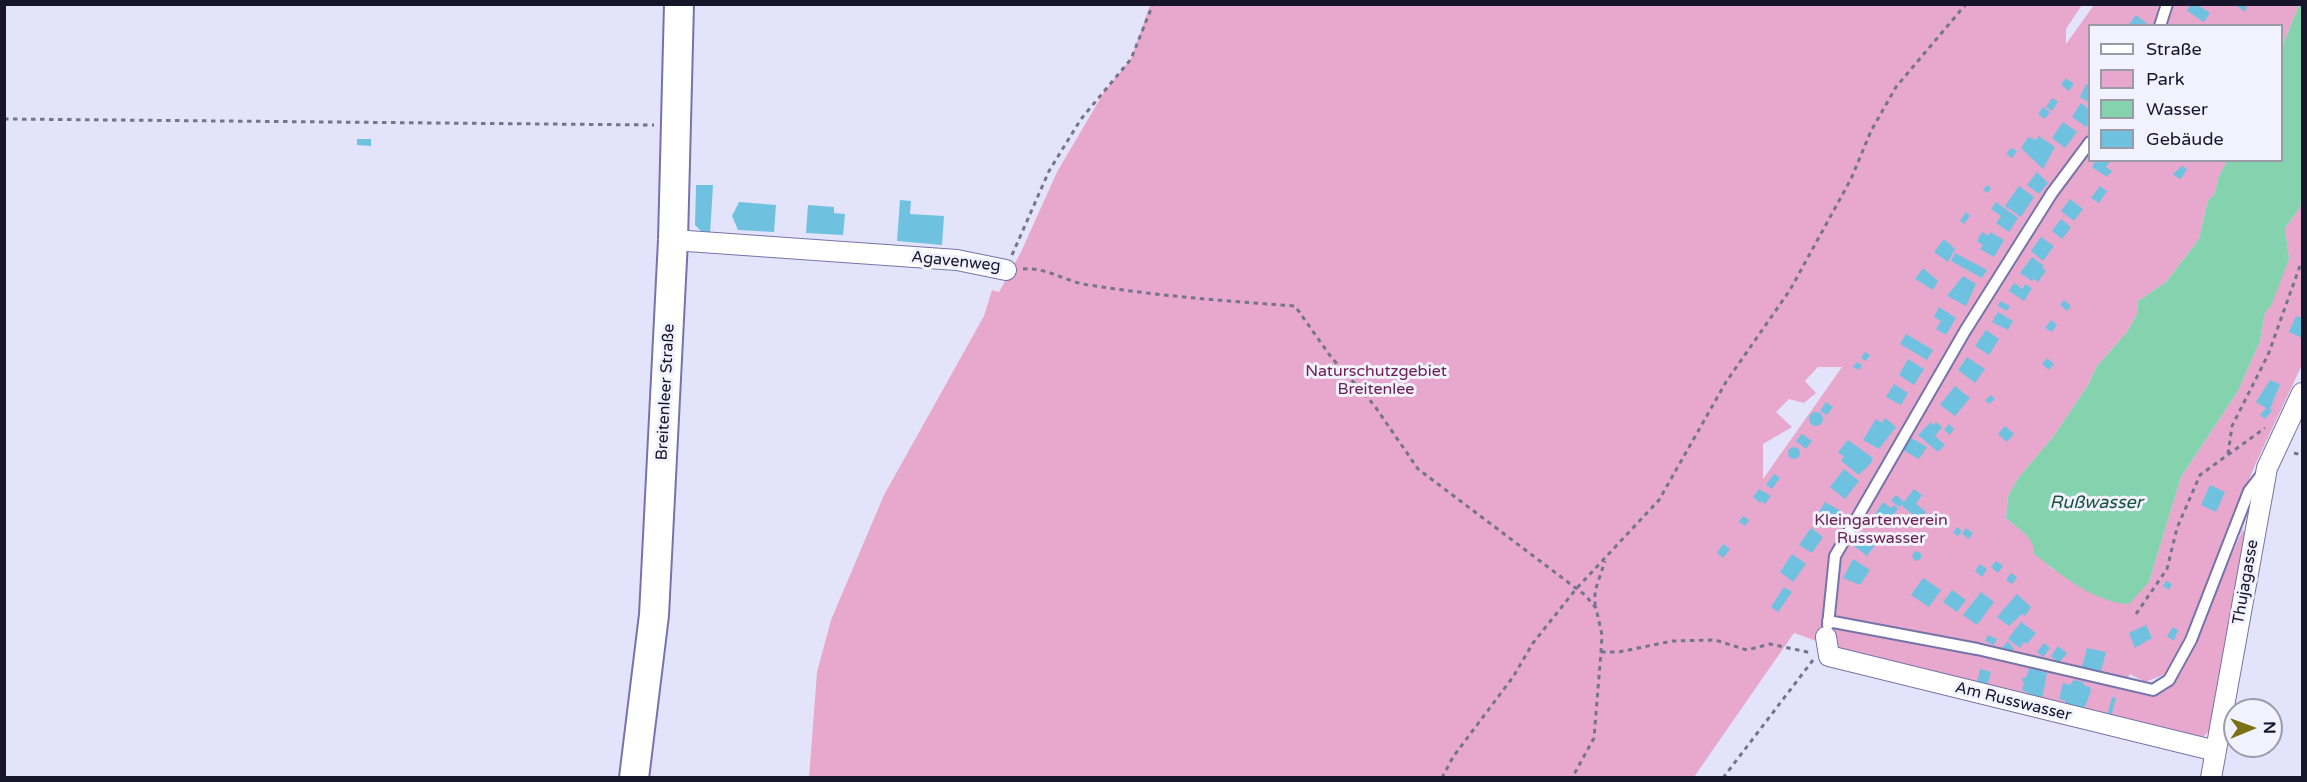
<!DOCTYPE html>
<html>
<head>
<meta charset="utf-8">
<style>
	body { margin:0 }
	#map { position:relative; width:2307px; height:782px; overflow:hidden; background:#e3e4fc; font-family:"Varela Round",sans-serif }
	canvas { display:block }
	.frame { position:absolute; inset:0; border:6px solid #16152a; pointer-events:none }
	.legend { position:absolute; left:2088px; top:24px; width:195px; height:138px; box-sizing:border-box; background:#f2f2fe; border:2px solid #9a9aa9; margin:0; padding:8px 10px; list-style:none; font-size:18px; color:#16152a }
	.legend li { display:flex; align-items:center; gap:12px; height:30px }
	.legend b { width:30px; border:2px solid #9a9aa9 }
	.north { position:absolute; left:2223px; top:698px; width:60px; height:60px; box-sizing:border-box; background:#f2f2fe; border:2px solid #9a9aa9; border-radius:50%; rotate:89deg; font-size:16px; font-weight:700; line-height:24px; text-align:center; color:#16152a }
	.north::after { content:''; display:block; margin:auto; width:21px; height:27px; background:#797112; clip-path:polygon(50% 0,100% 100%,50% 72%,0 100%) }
</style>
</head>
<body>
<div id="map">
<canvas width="2307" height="782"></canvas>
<div class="frame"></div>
<ul class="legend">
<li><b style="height:8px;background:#fff"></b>Straße</li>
<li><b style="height:16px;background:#e8a8cd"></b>Park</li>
<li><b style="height:16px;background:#85d2af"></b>Wasser</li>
<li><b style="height:16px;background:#6ec2e0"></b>Gebäude</li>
</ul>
<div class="north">N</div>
</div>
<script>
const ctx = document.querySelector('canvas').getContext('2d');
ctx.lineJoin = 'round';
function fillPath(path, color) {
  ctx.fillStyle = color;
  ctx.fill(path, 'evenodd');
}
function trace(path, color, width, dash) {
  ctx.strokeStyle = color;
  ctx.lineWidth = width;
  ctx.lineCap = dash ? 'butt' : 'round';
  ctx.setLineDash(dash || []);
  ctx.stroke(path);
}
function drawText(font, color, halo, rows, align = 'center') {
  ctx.font = font + ' "Varela Round",sans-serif';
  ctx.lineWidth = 6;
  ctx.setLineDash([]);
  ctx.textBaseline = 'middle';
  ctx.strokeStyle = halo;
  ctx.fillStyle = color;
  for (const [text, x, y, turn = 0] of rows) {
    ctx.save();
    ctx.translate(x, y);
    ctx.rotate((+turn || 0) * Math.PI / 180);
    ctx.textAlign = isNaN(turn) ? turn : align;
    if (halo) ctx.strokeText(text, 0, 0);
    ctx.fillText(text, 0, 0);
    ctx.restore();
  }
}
fillPath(new Path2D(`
	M 1150,5 L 2082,5 L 2066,29 L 2066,44 L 2094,5 L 2299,5 L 2282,47 L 2282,26 L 2090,26 L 2090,160 L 2227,161 L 2219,176 L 2214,195 L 2208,200 L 2199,239 L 2166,282 L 2138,301 L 2137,314 L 2127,332 L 2097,366 L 2088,385 L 2053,437 L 2019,477 L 2008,496 L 2006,518 L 2028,536 L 2050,567 L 2096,595 L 2149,582 L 2181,477 L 2238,391 L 2260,341 L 2265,311 L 2289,259 L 2285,228 L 2300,208 L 2302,192 L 2302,365 L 2255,465 L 2182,648 L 2168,673 L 2145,682 L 2130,674 L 2120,689 L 2153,697 L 2167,690 L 2179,676 L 2243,529 L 2245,536 L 2219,690 L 2209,731 L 2202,738 L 1862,657 L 1794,633 L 1694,777 L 809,778 L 817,672 L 831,620 L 884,495 L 984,316 L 992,290 L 999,292 L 1021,252 L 1057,172 L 1104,92 L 1131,59 ZM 1818,367 L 1842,367 L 1763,479 L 1763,444 L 1792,427 L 1776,412 L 1789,399 L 1804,403 L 1816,393 L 1805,381 Z`), '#e8a8cd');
fillPath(new Path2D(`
	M 2299,5 L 2302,5 L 2302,192 L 2300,208 L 2285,228 L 2289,259 L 2271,306 L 2265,312 L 2260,341 L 2238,391 L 2181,477 L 2149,582 L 2129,604 C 2095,603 2060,574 2034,554 C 2035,537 2018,529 2006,518 L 2008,496 L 2019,477 L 2053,437 L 2088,385 L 2097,366 L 2127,332 L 2137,314 L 2138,301 L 2166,282 L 2199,239 L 2208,200 L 2214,195 L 2219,176 L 2227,161 L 2282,160 L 2282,47 Z`), '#85d2af');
fillPath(new Path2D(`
	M 2191,4 L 2196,4 L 2210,13 L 2204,22 L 2187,11 Z
	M 2240,4 L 2247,7 L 2245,12 L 2238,7 Z
	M 2136,15 L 2150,26 L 2128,26 Z
	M 2066,78 L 2074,84 L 2069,91 L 2061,85 Z
	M 2086,84 L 2090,86 L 2090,103 L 2080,97 Z
	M 2052,98 L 2058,102 L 2052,111 L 2046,107 Z
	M 2081,103 L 2090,110 L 2090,122 L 2086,127 L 2072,117 Z
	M 2043,107 L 2050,112 L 2045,119 L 2038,114 Z
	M 2063,122 L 2077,132 L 2065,148 L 2052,138 Z
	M 2039,136 L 2055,147 L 2043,169 L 2021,148 L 2028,137 L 2036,140 Z
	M 357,139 L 371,139 L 371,146 L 357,145 Z
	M 2011,148 L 2017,151 L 2012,158 L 2006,154 Z
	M 2096,160 L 2111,160 L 2106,167 L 2112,171 L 2107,177 L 2092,167 Z
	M 2182,166 L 2187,169 L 2181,179 L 2178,178 L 2173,174 Z
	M 2037,172 L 2048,183 L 2039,194 L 2027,185 Z
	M 696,185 L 713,185 L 710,234 L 703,233 L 695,225 Z
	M 1987,185 L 1991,188 L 1988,193 L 1983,190 Z
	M 2019,186 L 2034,197 L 2021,217 L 2005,206 Z
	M 2100,186 L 2107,191 L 2099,203 L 2091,198 Z
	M 2070,199 L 2083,209 L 2074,221 L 2061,211 Z
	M 900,200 L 911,201 L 910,214 L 944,216 L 942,245 L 897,241 Z
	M 739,202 L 776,205 L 774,232 L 738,230 L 732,216 Z
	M 1996,202 L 2018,218 L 2009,232 L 1996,223 L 2001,216 L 1991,209 Z
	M 808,205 L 834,207 L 834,213 L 845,214 L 843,235 L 806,233 Z
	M 1966,212 L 1970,216 L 1964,224 L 1960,221 Z
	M 2061,219 L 2071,227 L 2062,239 L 2052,231 Z
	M 1982,232 L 1988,236 L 1990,232 L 2004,240 L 1994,257 L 1980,249 L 1983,245 L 1977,241 Z
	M 2041,237 L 2054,246 L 2043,261 L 2031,251 Z
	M 1944,239 L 1955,249 L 1948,262 L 1934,252 Z
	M 1955,253 L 1987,270 L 1982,278 L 1951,261 Z
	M 2032,257 L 2044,266 L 2042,268 L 2046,271 L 2038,282 L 2034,279 L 2032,281 L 2020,273 Z
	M 1923,268 L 1938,281 L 1933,290 L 1915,279 Z
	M 1963,276 L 1976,284 L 1966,306 L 1947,296 Z
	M 2014,283 L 2023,289 L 2025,284 L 2032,288 L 2024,301 L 2009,291 Z
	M 2064,300 L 2071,306 L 2067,311 L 2060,305 Z
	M 2000,301 L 2010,306 L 2007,311 L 1998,306 Z
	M 1939,307 L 1956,318 L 1946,335 L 1936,329 L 1941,321 L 1934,317 Z
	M 1998,312 L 2013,321 L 2008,330 L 1992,322 Z
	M 2296,316 L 2302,318 L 2302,338 L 2289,332 Z
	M 2051,320 L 2057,325 L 2052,332 L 2045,328 Z
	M 1986,330 L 1999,339 L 1989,355 L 1975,346 Z
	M 1906,334 L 1933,350 L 1927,360 L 1900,344 Z
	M 1865,352 L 1870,355 L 1866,361 L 1861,358 Z
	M 1967,357 L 1985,369 L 1975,383 L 1958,370 Z
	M 2047,358 L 2054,364 L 2049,370 L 2042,364 Z
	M 1908,359 L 1924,369 L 1914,385 L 1899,375 Z
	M 1857,362 L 1862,365 L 1859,370 L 1853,367 Z
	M 2270,380 L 2280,384 L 2270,409 L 2272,411 L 2265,419 L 2260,415 L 2266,408 L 2256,402 Z
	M 1894,384 L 1908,393 L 1901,405 L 1886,397 Z
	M 1955,386 L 1970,398 L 1955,416 L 1940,405 Z
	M 1991,395 L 1995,399 L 1989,404 L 1985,400 Z
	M 1826,402 L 1833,407 L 1827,415 L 1820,411 Z
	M1809 419a7 7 0 1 1 14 0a7 7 0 1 1-14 0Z
	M 1885,418 L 1896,427 L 1879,449 L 1863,440 L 1876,419 L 1882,423 Z
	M 1931,422 L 1934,425 L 1936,422 L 1942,427 L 1935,436 L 1945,445 L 1938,452 L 1918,435 Z
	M 1949,424 L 1954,429 L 1950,435 L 1944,430 Z
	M 2005,426 L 2014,434 L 2007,442 L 1998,434 Z
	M 1802,434 L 1812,441 L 1806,449 L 1796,441 Z
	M 1911,438 L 1927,447 L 1919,459 L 1903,450 Z
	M 1848,440 L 1873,458 L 1871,463 L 1859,475 L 1841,461 L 1844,457 L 1838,452 Z
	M1788 453a6 6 0 1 1 12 0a6 6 0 1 1-12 0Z
	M 1844,469 L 1859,481 L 1845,499 L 1830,487 Z
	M 1774,474 L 1780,478 L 1772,489 L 1766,485 Z
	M 2210,485 L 2225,492 L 2216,512 L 2201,505 Z
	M 1759,489 L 1771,496 L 1765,504 L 1761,501 L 1760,503 L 1753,497 Z
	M 1914,489 L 1922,495 L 1916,504 L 1926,512 L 1920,520 L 1903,507 L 1902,504 L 1900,507 L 1891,501 L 1896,495 L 1904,502 Z
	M 1825,502 L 1841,511 L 1831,526 L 1816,517 Z
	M 1883,502 L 1891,508 L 1894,505 L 1898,508 L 1888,523 L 1875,514 Z
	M 1743,516 L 1749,520 L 1745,526 L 1739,522 Z
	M 1957,527 L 1962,531 L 1958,536 L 1953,533 Z
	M 1811,528 L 1823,537 L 1812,553 L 1799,545 Z
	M 1966,528 L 1973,533 L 1969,539 L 1962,534 Z
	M 1864,534 L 1873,540 L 1875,537 L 1879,540 L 1867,556 L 1854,546 Z
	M 1723,544 L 1730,549 L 1723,558 L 1717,553 Z
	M1912.5 556a4.5 4.5 0 1 1 9 0a4.5 4.5 0 1 1-9 0Z
	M 1792,554 L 1806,564 L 1793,582 L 1780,572 Z
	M 1853,559 L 1870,570 L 1860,585 L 1843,578 Z
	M 1996,561 L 2003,566 L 1998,573 L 1991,567 Z
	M 1980,564 L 1987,569 L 1982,577 L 1975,571 Z
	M 2011,573 L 2017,577 L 2012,584 L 2006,580 Z
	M 1923,578 L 1941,590 L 1929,607 L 1911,595 Z
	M 2166,581 L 2172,584 L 2169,590 L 2163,586 Z
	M 1784,587 L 1792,592 L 1778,612 L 1771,607 Z
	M 1952,590 L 1966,600 L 1957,612 L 1943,602 Z
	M 1981,592 L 1994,602 L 1977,625 L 1963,615 Z
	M 2017,594 L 2031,607 L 2025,616 L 2022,614 L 2009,626 L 1997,617 Z
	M 2021,622 L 2036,633 L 2027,644 L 2024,642 L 2020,648 L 2008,639 Z
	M 2146,625 L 2152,638 L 2135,648 L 2129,633 Z
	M 2173,627 L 2178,630 L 2174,641 L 2167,636 Z
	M 1988,635 L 1997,639 L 1994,645 L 1985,641 Z
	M 2008,641 L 2014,649 L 2011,652 L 2001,649 Z
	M 2044,643 L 2050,648 L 2043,657 L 2037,652 Z
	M 2058,646 L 2067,653 L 2059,663 L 2051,656 Z
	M 2087,648 L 2106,652 L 2101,671 L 2096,670 L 2095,673 L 2082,667 Z
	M 2029,668 L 2047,673 L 2042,699 L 2022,690 L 2024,682 L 2022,681 L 2023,677 L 2026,678 Z
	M 1980,669 L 1991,672 L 1987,686 L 1977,684 Z
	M 2074,680 L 2084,682 L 2083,685 L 2090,687 L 2091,691 L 2084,709 L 2065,704 L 2066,701 L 2059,699 L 2063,683 L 2070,685 Z
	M 2112,697 L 2116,698 L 2111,717 L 2107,716 Z`), '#6ec2e0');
const lane = new Path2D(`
	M 2160,26 L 2167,4
	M 1828,621 L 1977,649 L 2153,690 L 2169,680 L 2191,640 L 2249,491 L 2263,473
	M 1828,625 L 1835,556 L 1965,331 L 2052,193 L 2090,142`);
const street = new Path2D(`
	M 673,240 L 957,260 L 1006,270
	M 1826,637 L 1829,656 L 2216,751
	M 2211,778 L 2267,468 L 2302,393`);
const secondary = new Path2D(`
	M 634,778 L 654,615 L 673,240 L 679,4`);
trace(lane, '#7574aa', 14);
trace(street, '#7574aa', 22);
trace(secondary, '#7574aa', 32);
trace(new Path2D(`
	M 4,119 L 654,125
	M 1012,255 L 1049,171 L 1081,119 L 1131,59 L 1153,4
	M 1023,269 C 1047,267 1066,282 1089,285 C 1158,296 1226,301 1295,306 L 1331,357 L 1374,405 L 1418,469 L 1585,595 L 1596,608 L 1602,635 L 1601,652 L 1594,738 L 1572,778
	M 2294,453 L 2302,455
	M 2228,454 L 2232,426 L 2268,355 L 2301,263
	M 1595,606 L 1595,591 L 1605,561
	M 2136,614 L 2167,569 L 2177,528 L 2200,475 L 2265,428
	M 1601,652 L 1619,652 L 1672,641 L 1715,640 L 1747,650 L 1770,644 L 1812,653
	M 1442,778 L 1453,757 L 1513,677 L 1533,643 L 1576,589 L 1659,500 L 1726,382 L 1790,290 L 1851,179 L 1871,131 L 1896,87 L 1966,4
	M 1723,778 L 1813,660`), '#74748b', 3, [4.5, 4.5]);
trace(lane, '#fff', 10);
trace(street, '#fff', 20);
trace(secondary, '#fff', 28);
drawText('16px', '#16152a', '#f2f2fe', [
	["Agavenweg",956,262,6],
	["Breitenleer Straße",666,392,-87],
	["Thujagasse",2246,582,-80],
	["Am Russwasser",2013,702,14]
]);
drawText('16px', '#6c2052', '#f2f2fe', [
	["Naturschutzgebiet",1376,372],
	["Breitenlee",1376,390],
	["Kleingartenverein",1881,521],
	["Russwasser",1881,539]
]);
drawText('italic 18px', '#17543d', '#f2f2fe', [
	["Rußwasser",2096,503]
]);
</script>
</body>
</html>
